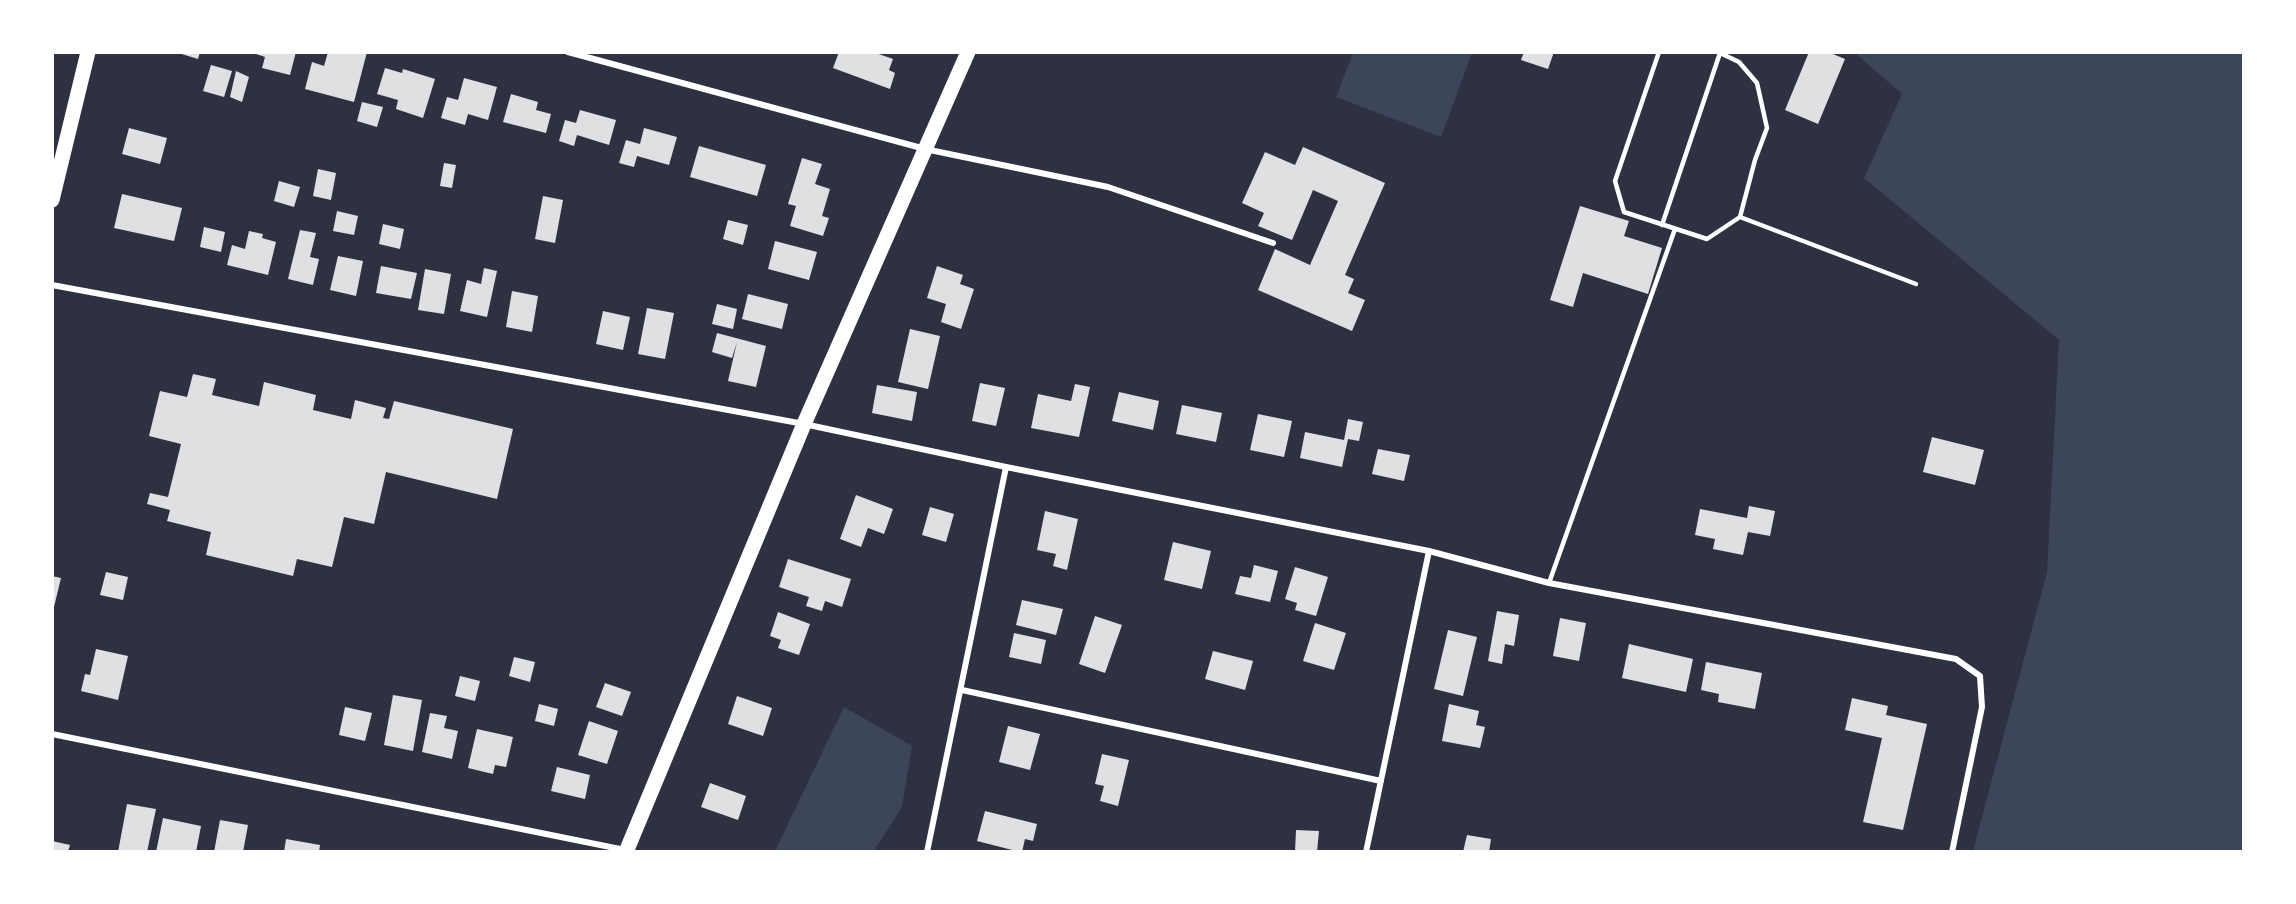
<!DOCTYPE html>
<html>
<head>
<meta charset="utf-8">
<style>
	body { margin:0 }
	#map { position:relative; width:2296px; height:904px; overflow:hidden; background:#2d3142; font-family:Bitter,serif }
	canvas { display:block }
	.frame { position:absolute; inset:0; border:54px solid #fff; pointer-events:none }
</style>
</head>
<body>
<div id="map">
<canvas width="2296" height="904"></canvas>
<div class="frame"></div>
</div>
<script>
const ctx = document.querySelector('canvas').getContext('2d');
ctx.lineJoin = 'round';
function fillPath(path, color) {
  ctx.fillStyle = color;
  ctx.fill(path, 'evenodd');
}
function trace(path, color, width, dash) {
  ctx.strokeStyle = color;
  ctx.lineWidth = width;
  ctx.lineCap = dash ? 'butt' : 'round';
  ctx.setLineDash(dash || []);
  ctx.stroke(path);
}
fillPath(new Path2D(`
	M 1353,53 L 1472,53 L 1441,137 L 1336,97 Z
	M 1855,53 L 2243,53 L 2243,851 L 1973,851 L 2047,572 L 2059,340 L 1864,178 L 1902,94 Z
	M 844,707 L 912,746 L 902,807 L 874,851 L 775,851 Z`), '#3c4559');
fillPath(new Path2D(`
	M 175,52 L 200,52 L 198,59 Z
	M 250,52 L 296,52 L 290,75 L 262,68 L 265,57 Z
	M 328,52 L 367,52 L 354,102 L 305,89 L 312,62 L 324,66 Z
	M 839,52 L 873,52 L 893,59 L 889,70 L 895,73 L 890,89 L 833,68 Z
	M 1524,52 L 1554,52 L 1548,69 L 1521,60 Z
	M 1809,52 L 1828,52 L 1845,59 L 1818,124 L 1785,110 Z
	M 211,65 L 232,71 L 224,97 L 203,91 Z
	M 385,68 L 402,73 L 403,69 L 435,79 L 423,118 L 396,109 L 398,100 L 377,94 Z
	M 236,71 L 249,77 L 242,102 L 230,97 Z
	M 464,78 L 497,87 L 488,120 L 468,114 L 465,125 L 441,118 L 447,97 L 458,100 Z
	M 511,94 L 538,102 L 536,110 L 551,114 L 546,133 L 503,122 Z
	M 362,102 L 383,107 L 377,127 L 357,121 Z
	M 580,110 L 616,120 L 609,145 L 577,135 L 574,146 L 559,141 L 565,120 L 576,123 Z
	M 129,128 L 167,138 L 160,164 L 122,154 Z
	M 644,128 L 677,137 L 669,165 L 637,156 L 634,167 L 619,163 L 626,140 L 640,144 Z
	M 699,146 L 766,165 L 757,196 L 690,177 Z
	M 1303,147 L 1385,183 L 1345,275 L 1354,279 L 1348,293 L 1365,300 L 1352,331 L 1258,290 L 1275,249 L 1310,265 L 1338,201 L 1313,190 L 1292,240 L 1258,226 L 1264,213 L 1242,203 L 1265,152 L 1295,165 Z
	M 802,158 L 822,164 L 815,184 L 830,189 L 822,216 L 829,218 L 823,236 L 790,226 L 796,206 L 788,204 Z
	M 444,163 L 456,165 L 452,188 L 440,186 Z
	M 318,169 L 336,173 L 331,200 L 313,196 Z
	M 279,181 L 300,187 L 294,207 L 274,201 Z
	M 122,194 L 182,208 L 174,241 L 114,228 Z
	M 543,196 L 563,200 L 555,243 L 535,239 Z
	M 1580,206 L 1629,221 L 1624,236 L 1662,248 L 1648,294 L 1583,273 L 1573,307 L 1550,300 Z
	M 337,211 L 358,216 L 354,235 L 333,231 Z
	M 728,220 L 748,225 L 743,245 L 723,239 Z
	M 383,224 L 404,229 L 400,249 L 379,244 Z
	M 204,227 L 225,232 L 221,252 L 200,247 Z
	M 300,230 L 316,233 L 310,257 L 319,259 L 313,285 L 288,279 Z
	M 249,231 L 263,234 L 262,238 L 276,242 L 268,275 L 227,265 L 232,245 L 245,249 Z
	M 775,241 L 817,252 L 809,280 L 768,269 Z
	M 338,256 L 363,261 L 356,296 L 330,290 Z
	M 381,266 L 417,273 L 411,299 L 376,293 Z
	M 937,266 L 963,275 L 960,284 L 974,289 L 961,329 L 941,322 L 946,304 L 927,298 Z
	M 484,268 L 497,271 L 487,317 L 460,311 L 467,280 L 481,284 Z
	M 425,269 L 451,274 L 444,314 L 418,310 Z
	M 512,291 L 538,296 L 532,332 L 506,327 Z
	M 748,294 L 788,304 L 782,329 L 742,319 Z
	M 717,304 L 737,309 L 733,329 L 712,324 Z
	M 647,308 L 674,313 L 665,359 L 638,354 Z
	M 603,311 L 630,317 L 623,350 L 596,344 Z
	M 910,329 L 940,336 L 928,389 L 898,382 Z
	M 717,333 L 766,346 L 756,387 L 728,381 L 737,342 L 732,358 L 712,352 Z
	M 193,374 L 216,379 L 212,395 L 259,406 L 264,382 L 316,395 L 313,410 L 351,419 L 355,400 L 386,408 L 383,418 L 389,419 L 394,401 L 513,429 L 497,499 L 386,472 L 374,524 L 344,517 L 332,567 L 297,559 L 293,576 L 206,555 L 211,532 L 167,521 L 170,510 L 147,504 L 150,493 L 168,497 L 181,444 L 149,436 L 160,391 L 187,397 Z
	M 980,383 L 1005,388 L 996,426 L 972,421 Z
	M 1075,384 L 1090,387 L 1079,437 L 1031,428 L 1038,394 L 1071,401 Z
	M 877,385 L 917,392 L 912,421 L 872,413 Z
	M 1119,392 L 1159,401 L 1153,430 L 1112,421 Z
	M 1182,405 L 1222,413 L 1216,442 L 1176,434 Z
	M 1258,414 L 1292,421 L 1284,457 L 1250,450 Z
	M 1348,419 L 1363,422 L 1359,441 L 1348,439 L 1342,467 L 1300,458 L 1305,432 L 1344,440 Z
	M 1932,437 L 1984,450 L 1975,485 L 1923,472 Z
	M 1378,449 L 1410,455 L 1404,481 L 1372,474 Z
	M 856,495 L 893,509 L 884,534 L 868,528 L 861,547 L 840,539 Z
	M 1749,506 L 1775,511 L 1770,536 L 1748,532 L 1743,555 L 1713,549 L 1715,539 L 1695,535 L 1700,509 L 1747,518 Z
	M 930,507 L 954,514 L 946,542 L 922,535 Z
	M 1045,511 L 1078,519 L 1067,570 L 1053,566 L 1056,554 L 1037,550 Z
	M 1173,542 L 1211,551 L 1202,589 L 1164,580 Z
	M 788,559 L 851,579 L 842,607 L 825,601 L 822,611 L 806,606 L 809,597 L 779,587 Z
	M 1254,565 L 1278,571 L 1270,602 L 1235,594 L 1240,576 L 1251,578 Z
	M 1295,567 L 1328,577 L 1316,616 L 1295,610 L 1297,603 L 1285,599 Z
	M 106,572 L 128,577 L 123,600 L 100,595 Z
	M 52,576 L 61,578 L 53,611 L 52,611 Z
	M 1022,600 L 1063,609 L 1056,635 L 1016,625 Z
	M 1497,611 L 1519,615 L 1514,646 L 1505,644 L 1502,664 L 1488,661 Z
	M 778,612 L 810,624 L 799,655 L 778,648 L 781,640 L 770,636 Z
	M 1095,616 L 1122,625 L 1105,673 L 1079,664 Z
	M 1560,618 L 1586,623 L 1579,661 L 1553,656 Z
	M 1315,623 L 1346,633 L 1334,670 L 1303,661 Z
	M 1448,630 L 1477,637 L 1463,696 L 1434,689 Z
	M 1014,633 L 1046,640 L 1041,664 L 1009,657 Z
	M 1629,644 L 1693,659 L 1686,692 L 1622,678 Z
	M 96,649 L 128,656 L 118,700 L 81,691 L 85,674 L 90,675 Z
	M 1213,651 L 1253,661 L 1245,690 L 1205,679 Z
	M 514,657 L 535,662 L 530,682 L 509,676 Z
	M 1706,662 L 1762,673 L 1755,709 L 1718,702 L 1719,694 L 1701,690 Z
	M 460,676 L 480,681 L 475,701 L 455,696 Z
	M 605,683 L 631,692 L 622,716 L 596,707 Z
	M 393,695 L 422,700 L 413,751 L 384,745 Z
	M 737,696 L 772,708 L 763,736 L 728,724 Z
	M 1852,698 L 1888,706 L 1886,715 L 1927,724 L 1903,830 L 1863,822 L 1882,738 L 1845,730 Z
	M 539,704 L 558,709 L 554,726 L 535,721 Z
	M 1449,704 L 1479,711 L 1476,725 L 1485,727 L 1480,748 L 1442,741 Z
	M 345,707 L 372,713 L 365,741 L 339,735 Z
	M 430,713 L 447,716 L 444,728 L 458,731 L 452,759 L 422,752 Z
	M 589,721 L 618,731 L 607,764 L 578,755 Z
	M 1008,726 L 1040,734 L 1030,770 L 999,762 Z
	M 477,729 L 513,737 L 506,767 L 495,765 L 493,774 L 468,768 Z
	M 1102,754 L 1129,760 L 1118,806 L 1100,801 L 1104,786 L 1095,784 Z
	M 557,767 L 590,775 L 585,799 L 551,791 Z
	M 710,783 L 746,796 L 738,820 L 701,807 Z
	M 127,804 L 156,809 L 147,852 L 118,852 Z
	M 985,811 L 1037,824 L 1033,841 L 1025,839 L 1022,852 L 1020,852 L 977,841 Z
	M 163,818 L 201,826 L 196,852 L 156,852 Z
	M 220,820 L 248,825 L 243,852 L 214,852 Z
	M 1296,830 L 1319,831 L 1317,852 L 1295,852 Z
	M 1467,835 L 1491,839 L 1489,852 L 1463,852 Z
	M 286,839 L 320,845 L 319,852 L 284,852 Z
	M 52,841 L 70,845 L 68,852 L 52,852 Z`), '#e0e0e3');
trace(new Path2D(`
	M 1659,52 L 1615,181 L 1624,212 L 1707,239 L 1740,217
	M 1718,52 L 1739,62 L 1757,83 L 1767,128 L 1755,160 L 1740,217 L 1916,284
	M 1662,225 L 1720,53
	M 1549,583 L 1675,229`), '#fff', 4.5);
trace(new Path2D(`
	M 568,52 L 925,149 L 1108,187 L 1273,243
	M 52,285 L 804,424 L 1006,467 L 1429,551 L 1549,583 L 1956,659 L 1980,676 L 1982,707 L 1952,852
	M 962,690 L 1381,781
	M 52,734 L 625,850
	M 927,852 L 1006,467
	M 1366,852 L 1429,551`), '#fff', 6);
trace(new Path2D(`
	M 52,200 L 88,52
	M 626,852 L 804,424 L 968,52`), '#fff', 15);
</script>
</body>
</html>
